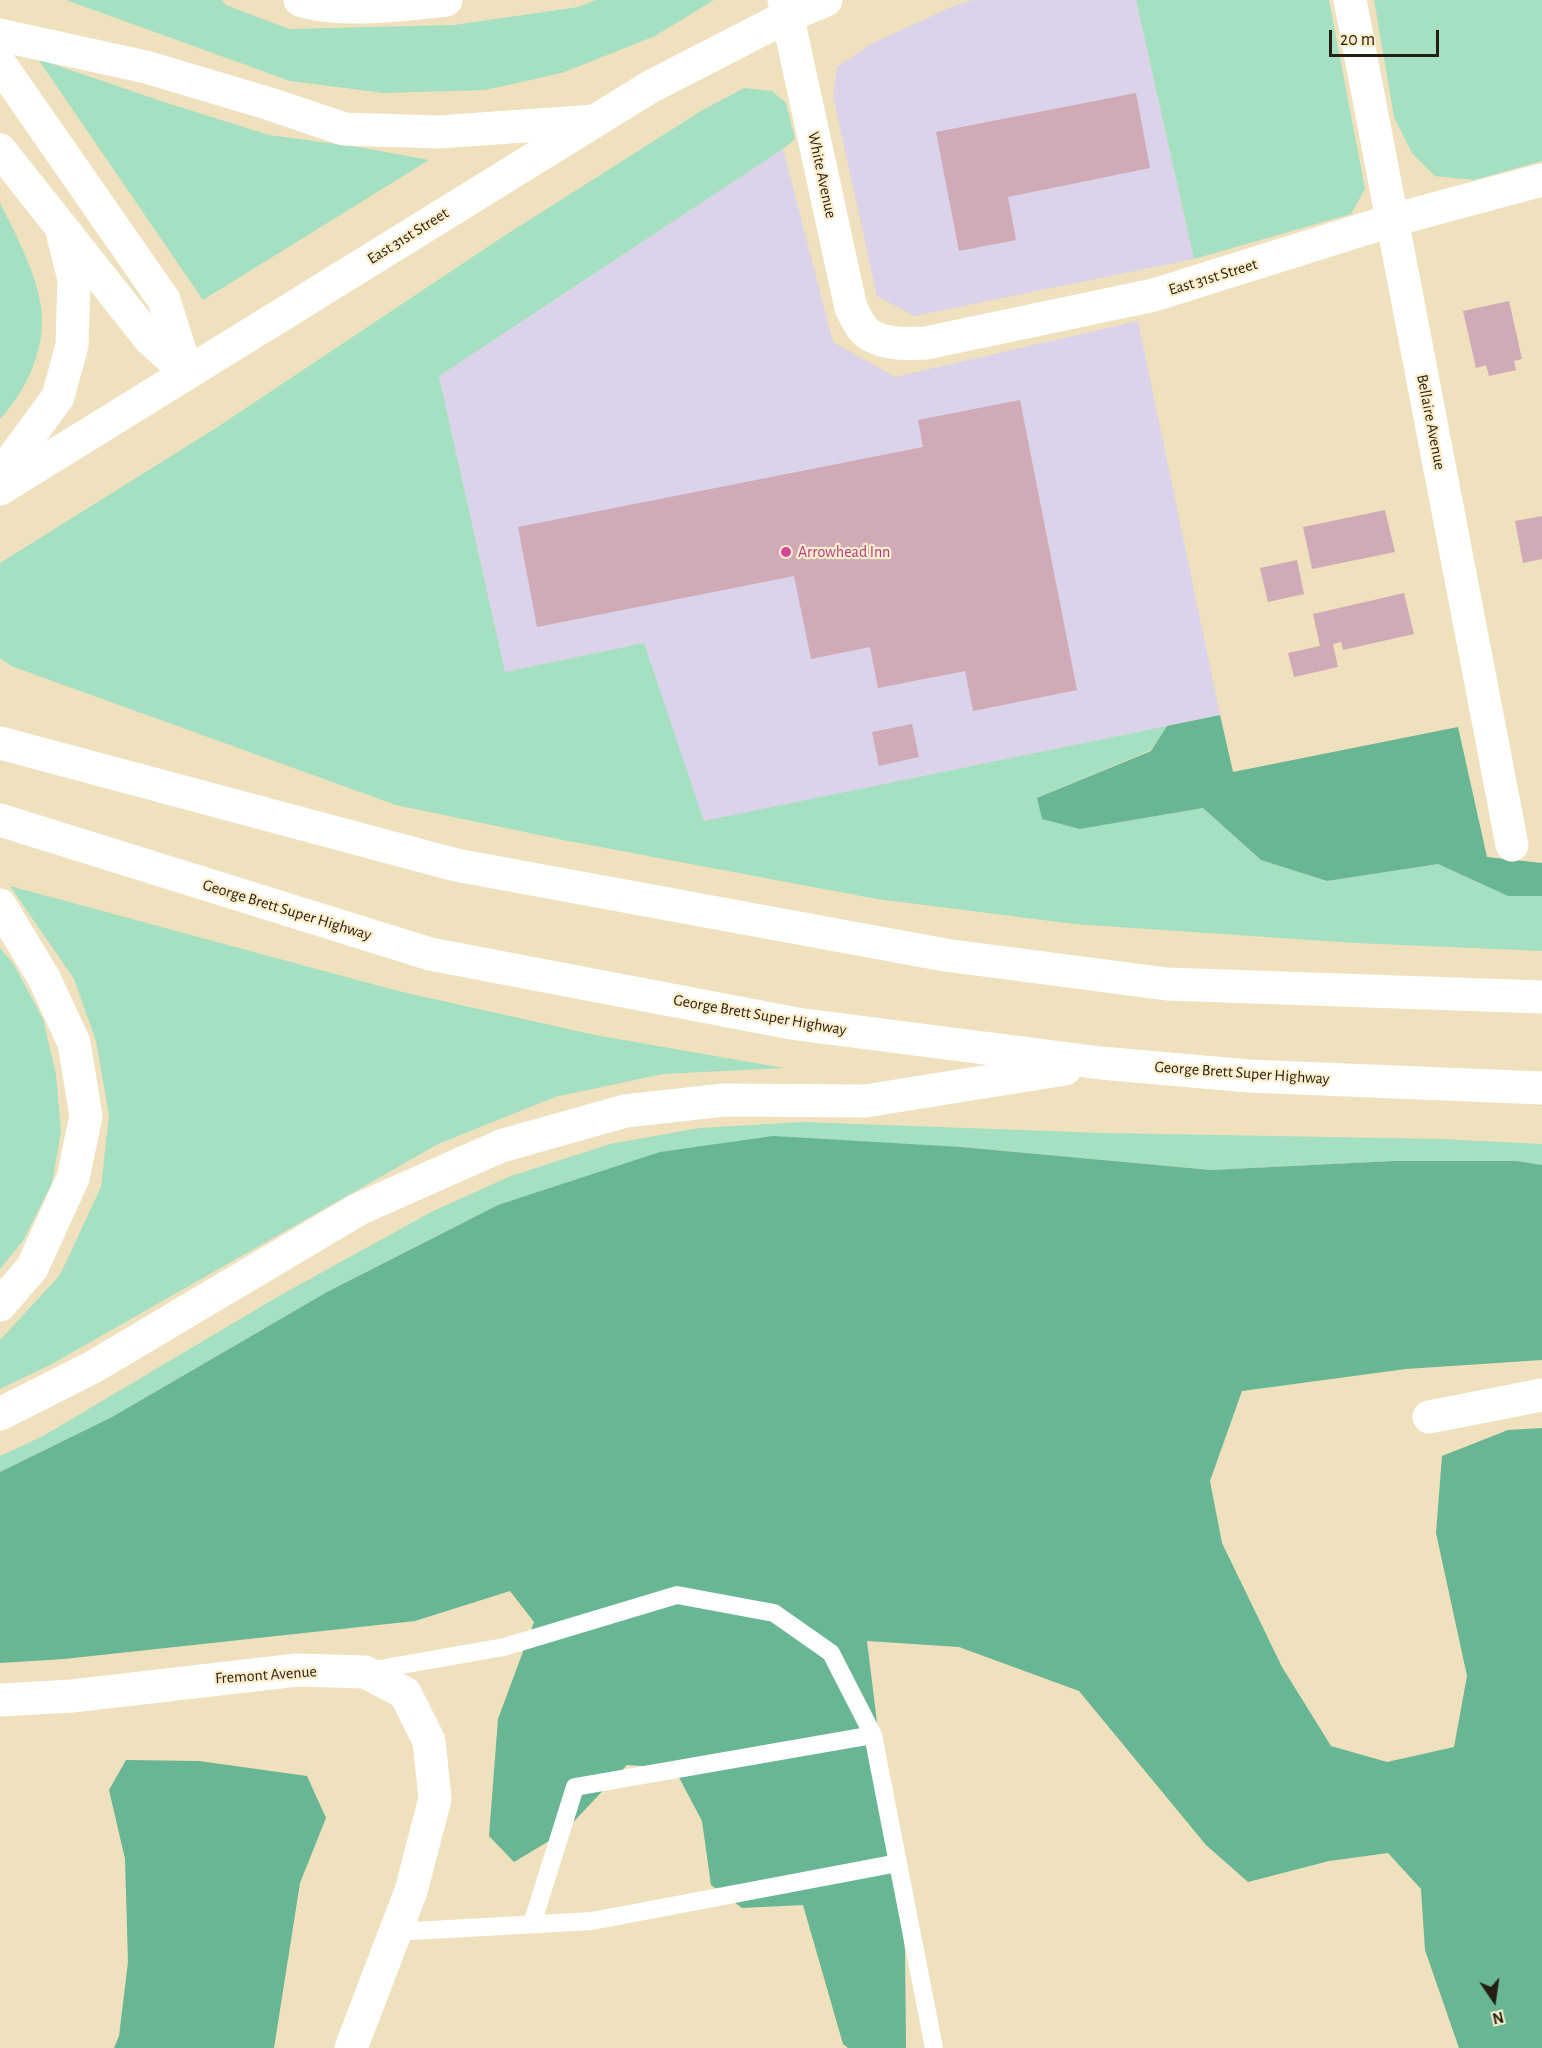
<!DOCTYPE html>
<html>
<head>
<meta charset="utf-8">
<style>
	body { margin:0 }
	#map { position:relative; width:1542px; height:2048px; overflow:hidden; background:#efe0be; font-family:"Alegreya Sans",sans-serif }
	canvas { display:block }
	.north { position:absolute; left:1464px; top:1970px; width:60px; height:60px; -webkit-text-stroke:4px #fcedcb; paint-order:stroke; rotate:167deg; font-size:16px; font-weight:700; line-height:24px; text-align:center; color:#241f12 }
	.north::after { content:''; display:block; margin:auto; width:21px; height:27px; background:#241f12; clip-path:polygon(50% 0,100% 100%,50% 72%,0 100%) }
	.scale { position:absolute; left:1329px; top:30px; width:110px; height:27px; box-sizing:border-box; border:3px solid #241f12; border-top:0; padding-left:8px; font-size:18px; line-height:21px; white-space:nowrap; color:#241f12; -webkit-text-stroke:4px #fcedcb; paint-order:stroke }
</style>
</head>
<body>
<div id="map">
<canvas width="1542" height="2048"></canvas>
<div class="north">N</div>
<div class="scale">20 m</div>
</div>
<script>
const ctx = document.querySelector('canvas').getContext('2d');
ctx.lineJoin = 'round';
function fillPath(path, color) {
  ctx.fillStyle = color;
  ctx.fill(path, 'evenodd');
}
function trace(path, color, width, dash) {
  ctx.strokeStyle = color;
  ctx.lineWidth = width;
  ctx.lineCap = dash ? 'butt' : 'round';
  ctx.setLineDash(dash || []);
  ctx.stroke(path);
}
function drawText(font, color, halo, rows, align = 'center') {
  ctx.font = font + ' "Alegreya Sans",sans-serif';
  ctx.lineWidth = 4.5;
  ctx.setLineDash([]);
  ctx.textBaseline = 'middle';
  ctx.strokeStyle = halo;
  ctx.fillStyle = color;
  for (const [text, x, y, turn = 0] of rows) {
    ctx.save();
    ctx.translate(x, y);
    ctx.rotate((+turn || 0) * Math.PI / 180);
    ctx.textAlign = isNaN(turn) ? turn : align;
    if (halo) ctx.strokeText(text, 0, 0);
    ctx.fillText(text, 0, 0);
    ctx.restore();
  }
}
fillPath(new Path2D(`
	M 974,0 L 1136,0 L 1194,259 L 914,316 L 877,296 L 833,96 L 837,67 L 873,43 L 956,5 Z
	M 783,149 L 833,342 L 895,377 L 1138,321 L 1220,715 L 703,822 L 644,643 L 505,672 L 439,376 Z`), '#dad3e9');
fillPath(new Path2D(`
	M 66,0 L 222,0 L 226,5 L 289,29 L 454,25 L 578,7 L 596,0 L 714,0 L 655,36 L 562,73 L 485,90 L 384,93 L 290,81 Z
	M 1136,0 L 1329,0 L 1365,189 L 1351,214 L 1194,259 Z
	M 1374,0 L 1542,0 L 1542,161 L 1474,180 L 1435,176 L 1412,153 L 1394,117 Z
	M 38,59 L 167,103 L 269,135 L 358,147 L 429,160 L 203,300 Z
	M 744,88 L 772,91 L 786,103 L 795,139 L 783,149 L 439,376 L 505,672 L 644,643 L 704,821 L 1167,726 L 1151,750 L 1037,798 L 1080,829 L 1203,808 L 1261,860 L 1327,881 L 1438,864 L 1508,896 L 1542,896 L 1542,951 L 1355,943 L 1074,924 L 877,899 L 563,840 L 396,805 L 11,666 L 0,658 L 0,563 L 216,428 L 504,236 L 701,111 Z
	M 0,203 C 16,235 35,270 41,306 C 47,345 27,391 0,419 Z
	M 10,886 L 398,991 L 595,1035 L 784,1068 L 663,1074 L 555,1097 L 438,1144 L 52,1364 L 0,1389 L 0,1340 L 60,1275 L 101,1187 L 109,1115 L 96,1041 L 74,979 Z
	M 0,948 L 14,965 L 43,1019 L 56,1074 L 61,1132 L 52,1183 L 23,1241 L 0,1269 Z
	M 802,1122 L 1104,1133 L 1442,1139 L 1542,1144 L 1542,1165 L 1517,1161 L 1394,1161 L 1211,1170 L 961,1147 L 498,1205 L 327,1292 L 112,1417 L 0,1472 L 0,1456 L 43,1436 L 279,1296 L 433,1211 L 511,1176 L 610,1144 L 700,1128 Z`), '#a5e0c3');
fillPath(new Path2D(`
	M 1220,715 L 1233,772 L 1458,727 L 1487,857 L 1542,863 L 1542,896 L 1508,896 L 1438,864 L 1327,881 L 1261,860 L 1203,808 L 1080,829 L 1042,819 L 1037,798 L 1151,751 L 1167,726 Z
	M 773,1136 L 961,1147 L 1211,1170 L 1394,1161 L 1517,1161 L 1542,1165 L 1542,1360 L 1406,1369 L 1242,1391 L 1210,1481 L 1222,1543 L 1282,1667 L 1331,1746 L 1387,1762 L 1454,1747 L 1467,1676 L 1436,1533 L 1442,1456 L 1508,1430 L 1542,1428 L 1542,2048 L 1459,2048 L 1425,1950 L 1421,1889 L 1388,1853 L 1329,1861 L 1248,1882 L 1206,1845 L 1079,1691 L 959,1647 L 867,1641 L 905,1950 L 906,2048 L 848,2048 L 843,2044 L 803,1905 L 742,1908 L 711,1885 L 702,1821 L 674,1768 L 627,1765 L 564,1832 L 514,1862 L 489,1836 L 498,1719 L 534,1622 L 510,1591 L 415,1621 L 64,1659 L 0,1663 L 0,1472 L 112,1417 L 327,1292 L 498,1205 L 660,1152 Z
	M 126,1760 L 199,1761 L 307,1776 L 326,1818 L 300,1883 L 274,2048 L 114,2048 L 119,2036 L 128,1962 L 125,1859 L 109,1790 Z`), '#68b693');
fillPath(new Path2D(`
	M 1136,93 L 1150,168 L 1008,197 L 1016,240 L 959,251 L 936,132 Z
	M 1509,301 L 1522,359 L 1514,361 L 1516,370 L 1489,376 L 1486,365 L 1476,368 L 1463,311 Z
	M 1020,400 L 1077,690 L 973,711 L 965,671 L 878,688 L 870,647 L 811,659 L 794,576 L 537,627 L 518,527 L 923,447 L 918,420 Z
	M 1385,510 L 1395,552 L 1312,569 L 1303,527 Z
	M 1542,516 L 1542,559 L 1523,563 L 1515,521 Z
	M 1297,560 L 1304,594 L 1268,602 L 1260,568 Z
	M 1404,593 L 1414,634 L 1343,650 L 1341,642 L 1333,644 L 1338,667 L 1294,677 L 1288,653 L 1320,646 L 1313,614 Z
	M 912,724 L 919,757 L 879,766 L 872,732 Z`), '#d0aab6');
trace(new Path2D(`
	M 368,1671 L 504,1647 L 677,1595 L 774,1613 L 831,1653 L 873,1735 L 934,2048
	M 532,1924 L 575,1787 L 873,1735
	M 395,1932 L 592,1921 L 898,1863`), '#fff', 18);
trace(new Path2D(`
	M 300,0 C 340,13 404,5 446,0
	M 784,0 L 851,308 C 855,315 858,323 863,329 C 877,345 906,344 926,343 L 1154,295 L 1393,220 L 1542,180
	M 1350,0 L 1512,845
	M 1429,1417 L 1542,1395
	M 0,1700 L 72,1696 L 297,1670 L 365,1672 L 405,1693 L 429,1741 L 435,1799 L 411,1891 L 351,2048`), '#fff', 33);
trace(new Path2D(`
	M 0,489 L 650,87 L 788,16 L 826,0`), '#fff', 33);
trace(new Path2D(`
	M 0,35 L 146,67 L 270,104 L 344,129 L 439,132 L 594,121
	M 0,64 L 164,300 L 187,373
	M 0,150 L 149,338 L 185,371
	M 0,476 L 58,397 L 72,345 L 74,279 L 63,236
	M 0,743 L 456,865 L 945,955 L 1167,984 L 1542,997
	M 0,820 L 430,954 L 797,1024 L 1101,1063 L 1249,1076 L 1542,1088
	M 0,905 L 44,978 L 74,1043 L 86,1116 L 73,1178 L 32,1268 L 0,1305
	M 0,1414 L 93,1367 L 359,1209 L 501,1146 L 625,1111 L 724,1100 L 865,1101 L 1065,1069`), '#fff', 33);
for (const [x, y, r, color] of [
	[786,552,6,"#d1479c"]
]) {
  const dot = new Path2D();
  dot.arc(x, y, r, 0, 2 * Math.PI);
  ctx.fillStyle = color;
  ctx.fill(dot);
  trace(dot, '#fcedcb', 2);
}
drawText('16px', '#241f12', '#fcedcb', [
	["White Avenue",822,175,78],
	["East 31st Street",408,236,-32],
	["East 31st Street",1213,277,-17],
	["Bellaire Avenue",1431,422,79],
	["George Brett Super Highway",287,910,17],
	["George Brett Super Highway",760,1015,10],
	["George Brett Super Highway",1242,1073,4],
	["Fremont Avenue",266,1675,-4]
]);
drawText('16px', '#b23c85', '#fcedcb', [
	["Arrowhead Inn",798,552]
], 'left');
</script>
</body>
</html>
